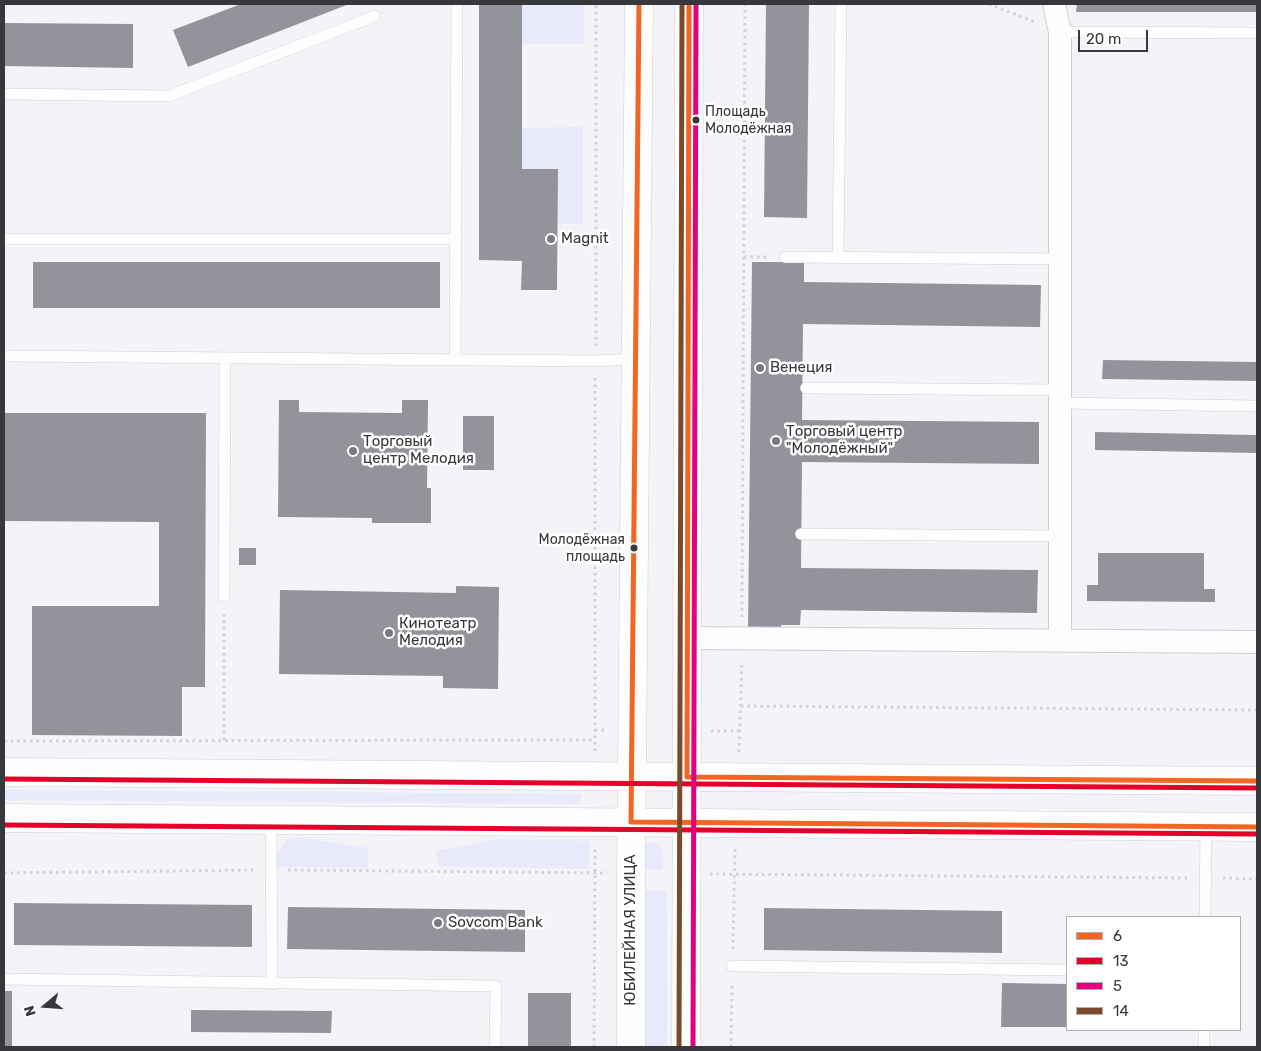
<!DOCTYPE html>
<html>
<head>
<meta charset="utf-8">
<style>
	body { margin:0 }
	#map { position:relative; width:1261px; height:1051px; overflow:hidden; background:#f3f3f8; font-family:Rubik,sans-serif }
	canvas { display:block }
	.frame { position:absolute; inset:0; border:5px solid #37383c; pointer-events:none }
	.legend { position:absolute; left:1066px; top:916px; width:175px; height:115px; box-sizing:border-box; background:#fff; border:1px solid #afafb1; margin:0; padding:6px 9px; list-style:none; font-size:15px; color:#37383c }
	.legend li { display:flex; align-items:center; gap:10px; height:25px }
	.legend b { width:25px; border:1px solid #afafb1 }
	.north { position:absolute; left:20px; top:981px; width:50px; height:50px; -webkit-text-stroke:4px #fff; paint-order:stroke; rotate:252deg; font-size:14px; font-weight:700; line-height:20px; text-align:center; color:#37383c }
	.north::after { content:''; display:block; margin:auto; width:18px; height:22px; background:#37383c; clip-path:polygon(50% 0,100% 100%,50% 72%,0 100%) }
	.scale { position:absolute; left:1078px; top:30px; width:70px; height:22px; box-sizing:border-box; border:2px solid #37383c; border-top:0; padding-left:6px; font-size:15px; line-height:18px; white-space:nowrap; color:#37383c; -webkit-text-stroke:4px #fff; paint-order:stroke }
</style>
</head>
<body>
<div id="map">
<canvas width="1261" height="1051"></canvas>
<div class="frame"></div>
<ul class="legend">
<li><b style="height:6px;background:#f26522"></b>6</li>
<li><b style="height:6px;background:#e4002b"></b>13</li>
<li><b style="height:6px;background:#e5007d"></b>5</li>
<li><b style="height:6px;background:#7a4b2a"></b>14</li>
</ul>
<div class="north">N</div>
<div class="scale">20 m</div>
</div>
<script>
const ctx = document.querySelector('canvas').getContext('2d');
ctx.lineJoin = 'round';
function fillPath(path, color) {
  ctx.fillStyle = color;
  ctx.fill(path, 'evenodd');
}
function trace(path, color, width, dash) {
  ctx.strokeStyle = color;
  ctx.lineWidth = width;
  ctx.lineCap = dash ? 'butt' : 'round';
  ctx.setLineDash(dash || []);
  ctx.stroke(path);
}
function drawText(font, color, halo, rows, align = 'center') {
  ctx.font = font + ' Rubik,sans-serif';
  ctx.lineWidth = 5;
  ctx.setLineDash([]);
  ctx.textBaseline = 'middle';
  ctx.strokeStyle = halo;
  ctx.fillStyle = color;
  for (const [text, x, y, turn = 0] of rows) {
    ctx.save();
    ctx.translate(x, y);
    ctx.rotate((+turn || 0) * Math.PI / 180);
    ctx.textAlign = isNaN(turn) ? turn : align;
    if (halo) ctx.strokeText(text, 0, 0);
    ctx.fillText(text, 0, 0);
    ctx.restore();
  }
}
fillPath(new Path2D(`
	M 522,4 L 584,4 L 584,44 L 521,44 Z
	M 583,127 L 583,224 L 557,224 L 522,169 L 521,128 Z
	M 4,790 L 581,794 L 581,804 L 4,800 Z
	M 290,838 L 303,838 L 368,848 L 368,868 L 276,867 C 275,854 280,846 290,838 Z
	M 499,839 L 590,841 L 588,869 L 439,866 L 436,851 Z
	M 656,842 C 665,849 663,859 663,869 L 642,869 L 643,846 L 647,843 Z
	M 640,890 L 667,890 L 667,1047 L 640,1047 Z`), '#e8e9fb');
fillPath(new Path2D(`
	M 241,4 L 349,4 L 188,67 L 173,30 Z
	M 479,4 L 522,4 L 522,169 L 558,169 L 557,290 L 521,290 L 522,261 L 479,260 Z
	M 766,4 L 809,4 L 807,218 L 764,217 Z
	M 1077,4 L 1257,4 L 1257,12 L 1076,12 Z
	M 4,23 L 133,24 L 133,68 L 4,66 Z
	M 33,262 L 440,262 L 440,308 L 33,308 Z
	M 752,262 L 804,262 L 804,282 L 1041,285 L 1040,327 L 803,324 L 802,420 L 1039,422 L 1039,464 L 802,462 L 801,568 L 1038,570 L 1037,613 L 801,610 L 800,625 L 781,625 L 781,631 L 748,631 Z
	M 1103,360 L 1257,362 L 1257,381 L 1102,379 Z
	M 279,400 L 299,400 L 299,412 L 402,413 L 402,400 L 428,400 L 427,488 L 431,488 L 431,523 L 372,523 L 372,518 L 278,517 Z
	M 4,413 L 206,413 L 205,687 L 182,687 L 182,736 L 32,735 L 32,606 L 159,606 L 159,522 L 4,521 Z
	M 463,416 L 494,416 L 494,470 L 463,470 Z
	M 1095,432 L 1257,435 L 1257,453 L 1095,450 Z
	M 239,548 L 256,548 L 256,565 L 239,565 Z
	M 1098,553 L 1204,553 L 1204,589 L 1215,589 L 1215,602 L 1087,601 L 1087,585 L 1098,585 Z
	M 456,586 L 499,587 L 498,689 L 443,688 L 443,676 L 279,674 L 280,590 L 456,593 Z
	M 14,903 L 252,905 L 252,947 L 14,945 Z
	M 288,907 L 525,910 L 525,952 L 287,949 Z
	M 764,908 L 1002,911 L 1002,953 L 764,950 Z
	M 1002,983 L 1067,984 L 1067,1027 L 1001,1027 Z
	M 4,991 L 12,991 L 12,1047 L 4,1047 Z
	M 528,993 L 571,993 L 571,1047 L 528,1047 Z
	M 191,1010 L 332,1011 L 331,1033 L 191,1032 Z`), '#93939c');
const lane = new Path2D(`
	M 1060,32 L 1257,33
	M 4,94 L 169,96 L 375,16
	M 4,239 L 456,239
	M 785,257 L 1060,259
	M 838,258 L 841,4
	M 4,356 L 595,361 L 636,359
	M 455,360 L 457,4
	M 806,388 L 1060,390
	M 1060,403 L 1257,406
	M 801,534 L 1060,536
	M 224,596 L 225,358
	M 271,820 L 272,984
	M 1205,917 L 1206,827
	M 732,966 L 1067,970
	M 4,979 L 496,986 L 495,1047
	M 1204,1047 L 1204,1030`);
const street = new Path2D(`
	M 1054,4 L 1060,32 L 1060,640
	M 687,638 L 1257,642`);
const secondary = new Path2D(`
	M 4,772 L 1257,781
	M 4,818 L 1257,827`);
const primary = new Path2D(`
	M 631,1047 L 631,873 L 639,4
	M 686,1047 L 689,4`);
trace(lane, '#ceced3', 12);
trace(street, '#ceced3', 24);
trace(secondary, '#ceced3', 29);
trace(primary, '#ceced3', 29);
trace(new Path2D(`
	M 989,4 L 1035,22
	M 744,257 L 768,257
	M 596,346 L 596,4
	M 742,617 L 745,4
	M 741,706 L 1257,710
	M 595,730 L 607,730
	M 711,731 L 740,731
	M 224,740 L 224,613
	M 4,741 L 595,740
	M 595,751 L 595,377
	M 739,752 L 742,661
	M 288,870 L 607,873
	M 4,873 L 254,870
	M 710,874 L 1189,878
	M 1223,878 L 1257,879
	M 733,949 L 735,848
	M 594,1047 L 595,847
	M 731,1047 L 732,983`), '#d1d2d4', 3, [2.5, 4]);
trace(lane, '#fdfdfe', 11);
trace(street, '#fdfdfe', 22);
trace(secondary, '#fdfdfe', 28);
trace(primary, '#fdfdfe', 28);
trace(new Path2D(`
	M 639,4 L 631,822 L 1257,827
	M 689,4 L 687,777 L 1257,781`), '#f26522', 5);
trace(new Path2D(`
	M 4,779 L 1257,788
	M 4,825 L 1257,834`), '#e4002b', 5);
trace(new Path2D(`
	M 693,1047 L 696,4`), '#e5007d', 5);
trace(new Path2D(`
	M 679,1047 L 682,4`), '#7a4b2a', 5);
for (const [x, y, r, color] of [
	[696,120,4.5,"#37383c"],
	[551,239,5,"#79797e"],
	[760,368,5,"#79797e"],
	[776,441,5,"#79797e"],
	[353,451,5,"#79797e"],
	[634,548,4.5,"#37383c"],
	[389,633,5,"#79797e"],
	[438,923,5,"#79797e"]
]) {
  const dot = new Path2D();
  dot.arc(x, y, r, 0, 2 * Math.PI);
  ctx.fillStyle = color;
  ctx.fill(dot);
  trace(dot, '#fff', 2);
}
drawText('14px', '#37383c', '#fff', [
	["Площадь",705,112],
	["Молодёжная",705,129],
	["Молодёжная",625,540,"right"],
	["площадь",625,557,"right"]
], 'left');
drawText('15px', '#37383c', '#fff', [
	["Magnit",561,239],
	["Венеция",770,368],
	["Торговый центр",786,432],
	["\"Молодёжный\"",786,449],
	["Торговый",363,442],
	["центр Мелодия",363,459],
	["Кинотеатр",399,624],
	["Мелодия",399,641],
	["Sovcom Bank",448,923]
], 'left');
drawText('15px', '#37383c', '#fff', [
	["ЮБИЛЕЙНАЯ УЛИЦА",631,930,-90]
]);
</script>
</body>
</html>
